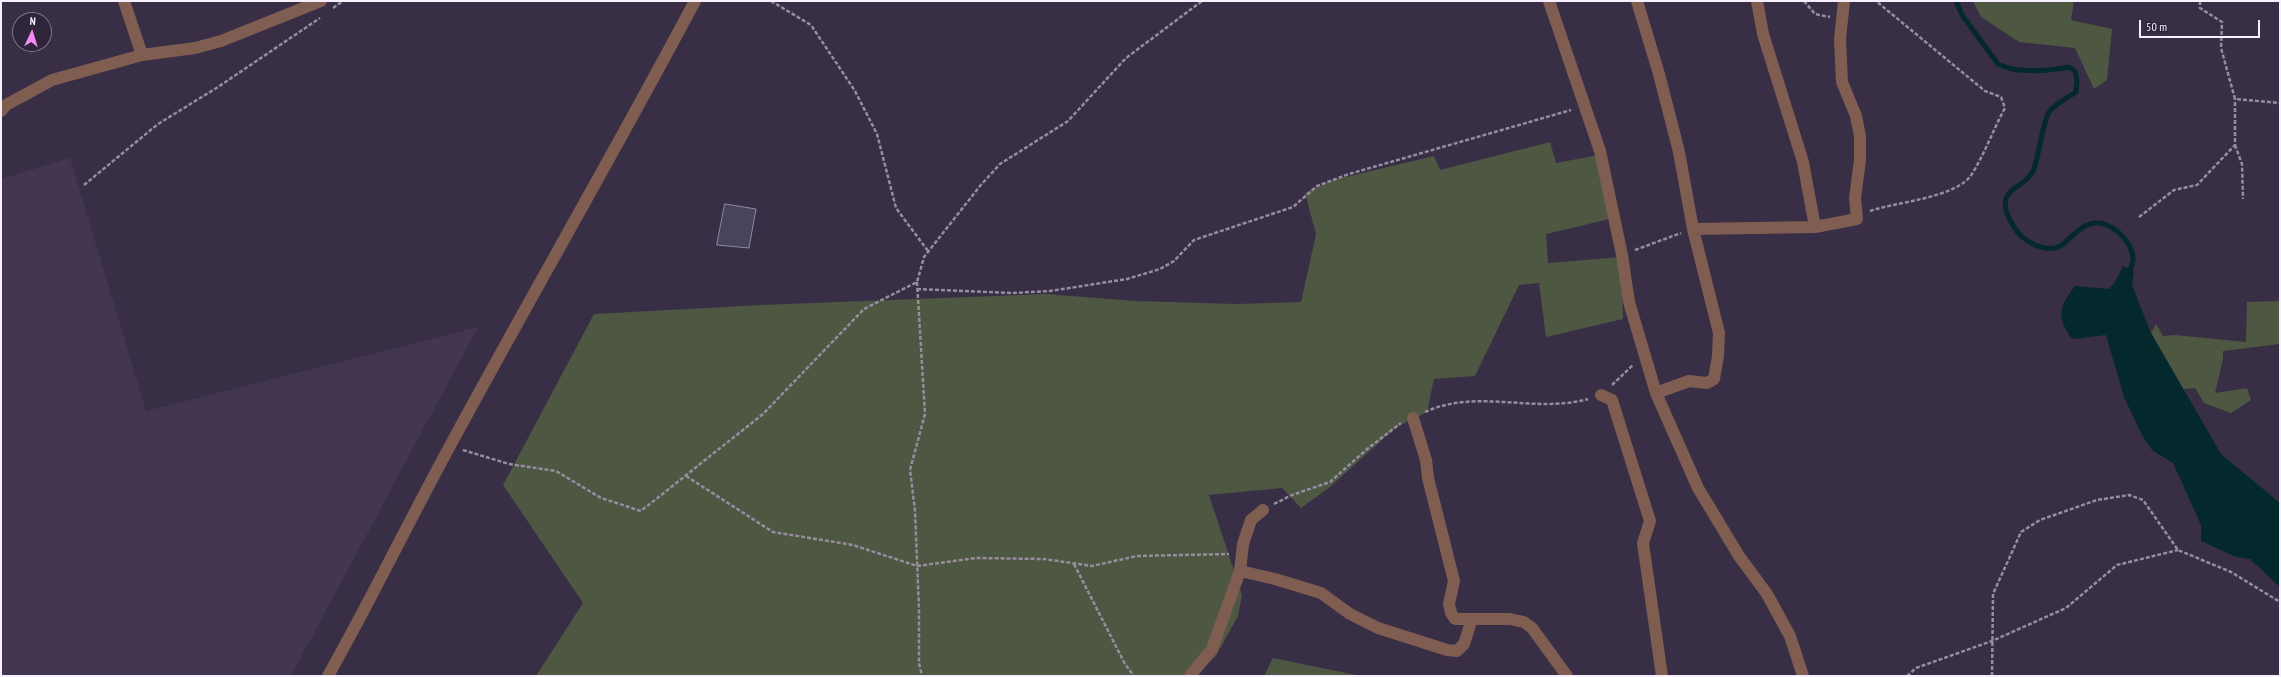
<!DOCTYPE html>
<html>
<head>
<meta charset="utf-8">
<style>
	body { margin:0 }
	#map { position:relative; width:2281px; height:677px; overflow:hidden; background:#382e45; font-family:"PT Sans Narrow",sans-serif }
	canvas { display:block }
	.frame { position:absolute; inset:0; border:2px solid #f6f0fe; pointer-events:none }
	.north { position:absolute; left:12px; top:12px; width:40px; height:40px; box-sizing:border-box; background:#2e253a; border:1px solid #7e7688; border-radius:50%; rotate:4deg; font-size:11px; font-weight:700; line-height:16px; text-align:center; color:#f6f0fe }
	.north::after { content:''; display:block; margin:auto; width:14px; height:18px; background:#f389f1; clip-path:polygon(50% 0,100% 100%,50% 72%,0 100%) }
	.scale { position:absolute; left:2139px; top:20px; width:121px; height:18px; box-sizing:border-box; border:2px solid #f6f0fe; border-top:0; padding-left:5px; font-size:12px; line-height:14px; white-space:nowrap; color:#f6f0fe; -webkit-text-stroke:3px #2e253a; paint-order:stroke }
</style>
</head>
<body>
<div id="map">
<canvas width="2281" height="677"></canvas>
<div class="frame"></div>
<div class="north">N</div>
<div class="scale">50 m</div>
</div>
<script>
const ctx = document.querySelector('canvas').getContext('2d');
ctx.lineJoin = 'round';
function fillPath(path, color) {
  ctx.fillStyle = color;
  ctx.fill(path, 'evenodd');
}
function trace(path, color, width, dash) {
  ctx.strokeStyle = color;
  ctx.lineWidth = width;
  ctx.lineCap = dash ? 'butt' : 'round';
  ctx.setLineDash(dash || []);
  ctx.stroke(path);
}
fillPath(new Path2D(`
	M 70,158 L 146,411 L 478,327 L 291,676 L 1,676 L 1,179 Z`), '#423652');
fillPath(new Path2D(`
	M 1973,1 L 2074,1 L 2071,20 L 2112,29 L 2107,80 L 2094,89 L 2075,48 L 2019,42 L 1981,17 Z
	M 1550,142 L 1556,163 L 1604,154 L 1618,217 L 1546,234 L 1548,263 L 1621,257 L 1623,319 L 1546,337 L 1539,283 L 1519,285 L 1475,376 L 1434,379 L 1427,412 L 1395,428 L 1330,487 L 1301,508 L 1282,488 L 1209,495 L 1242,595 L 1238,616 L 1216,656 L 1195,676 L 536,676 L 583,603 L 503,485 L 594,314 L 761,305 L 1046,294 L 1135,301 L 1236,304 L 1301,302 L 1316,234 L 1305,193 L 1333,180 L 1434,156 L 1440,170 Z
	M 2280,301 L 2280,344 L 2223,351 L 2223,359 L 2215,393 L 2247,388 L 2251,400 L 2231,413 L 2204,403 L 2195,388 L 2183,389 L 2151,333 L 2156,324 L 2163,336 L 2175,335 L 2246,342 L 2247,302 Z
	M 1273,658 L 1361,676 L 1264,676 Z`), '#4e5741');
fillPath(new Path2D(`
	M 2123,266 L 2134,271 L 2132,285 L 2151,333 L 2221,454 L 2280,503 L 2280,587 L 2250,559 L 2236,557 L 2201,541 L 2201,525 L 2173,463 L 2152,450 L 2142,435 L 2124,397 L 2106,335 L 2072,339 C 2056,316 2059,307 2075,286 L 2109,289 L 2115,282 Z`), '#04292c');
trace(new Path2D(`
	M 1956,1 L 1962,15 L 1998,64 C 2017,74 2049,71 2069,67 L 2075,71 L 2077,81 L 2076,92 C 2069,97 2053,105 2049,112 C 2041,127 2040,154 2033,171 C 2026,185 2010,187 2006,198 C 2003,209 2009,218 2014,227 C 2022,241 2048,256 2063,244 C 2071,238 2080,226 2090,224 C 2109,218 2131,240 2133,257 C 2134,262 2130,270 2128,274`), '#04292c', 5);
const building = new Path2D(`
	M 725,204 L 756,209 L 749,248 L 717,245 Z`);
fillPath(building, '#47445c');
trace(building, '#8e8aa6', 1);
trace(new Path2D(`
	M 771,1 L 811,25 L 855,91 L 877,134 L 896,208 L 928,251
	M 1804,1 L 1815,14 L 1830,17
	M 2200,1 L 2200,8 L 2222,22 L 2221,48 L 2235,99 L 2280,103
	M 333,8 L 343,1
	M 2235,145 L 2242,164 L 2243,199
	M 84,185 L 158,124 L 218,87 L 320,18
	M 1870,211 C 1895,202 1957,198 1972,174 C 1985,153 1993,130 2005,108 L 2001,97 L 1985,91 L 1876,1
	M 2139,217 L 2174,190 L 2197,185 L 2235,145 L 2235,99
	M 1635,250 L 1681,233
	M 917,282 L 925,414 L 910,470 L 915,511 L 919,609 L 919,663 L 922,676
	M 917,289 L 1012,293 L 1050,291 L 1127,279 L 1160,269 L 1174,261 L 1194,240 L 1293,207 L 1317,186 L 1349,174 L 1571,110
	M 1612,385 L 1633,365
	M 1425,412 C 1477,388 1534,414 1588,399
	M 463,450 L 509,464 L 556,471 L 601,498 L 641,511 L 763,414 L 864,309 L 917,282 L 924,257 L 980,186 L 1000,164 L 1068,121 L 1126,58 L 1202,1
	M 686,476 L 773,532 L 853,545 L 917,566 L 976,558 L 1044,559 L 1092,566 L 1137,556 L 1229,554
	M 1274,504 L 1292,495 L 1330,482 L 1366,450 L 1401,423
	M 1074,564 L 1125,664 L 1134,676
	M 1907,676 L 1916,668 L 1992,641 L 2066,608 L 2117,565 L 2178,550
	M 1992,676 L 1993,594 L 2021,532 L 2040,520 L 2097,500 L 2129,495 L 2143,500 L 2178,550 L 2231,572 L 2280,602`), '#968ea0', 2.5, [4, 2]);
trace(new Path2D(`
	M 124,1 L 142,55
	M 1549,1 L 1600,151 L 1622,255 L 1629,302 L 1656,393 L 1698,488 L 1739,556 L 1767,594 L 1790,636 L 1803,676
	M 1637,1 L 1659,74 L 1679,152 L 1693,229 L 1719,333 L 1718,356 L 1714,379 L 1707,383 L 1689,381 L 1656,393
	M 1757,1 L 1763,34 L 1803,162 L 1815,227
	M 1,111 L 6,105 L 52,80 L 142,55 L 195,48 L 221,41 L 321,1
	M 1693,229 L 1815,227 L 1857,219 L 1855,198 L 1860,160 L 1860,136 L 1856,116 L 1842,82 L 1840,39 L 1844,1
	M 1601,395 L 1612,400 L 1650,521 L 1643,543 L 1662,676
	M 1413,418 L 1426,460 L 1428,478 L 1454,581 L 1449,604 L 1451,613 L 1455,619 L 1510,619 L 1524,622 L 1532,628 L 1567,676
	M 1240,571 L 1275,579 L 1321,593 L 1350,614 L 1378,628 L 1447,650 L 1457,651 L 1464,644 L 1472,619
	M 328,676 C 371,600 409,521 451,444 C 531,296 616,150 695,1
	M 1190,676 L 1212,649 L 1240,571 L 1243,544 L 1251,520 L 1263,510`), '#805d51', 12);
</script>
</body>
</html>
